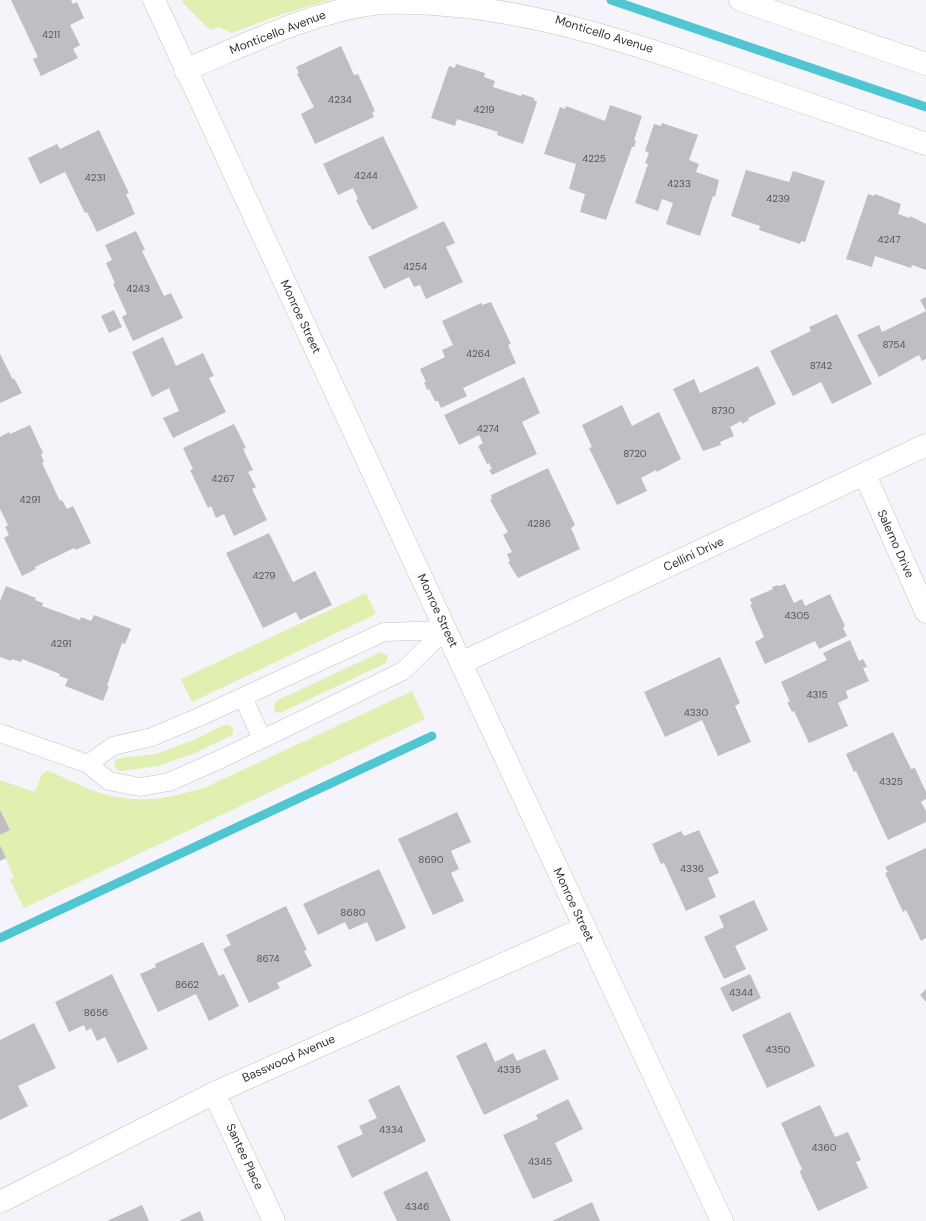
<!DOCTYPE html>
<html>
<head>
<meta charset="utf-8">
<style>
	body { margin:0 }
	canvas { display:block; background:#f4f4fa }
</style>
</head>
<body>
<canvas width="926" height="1221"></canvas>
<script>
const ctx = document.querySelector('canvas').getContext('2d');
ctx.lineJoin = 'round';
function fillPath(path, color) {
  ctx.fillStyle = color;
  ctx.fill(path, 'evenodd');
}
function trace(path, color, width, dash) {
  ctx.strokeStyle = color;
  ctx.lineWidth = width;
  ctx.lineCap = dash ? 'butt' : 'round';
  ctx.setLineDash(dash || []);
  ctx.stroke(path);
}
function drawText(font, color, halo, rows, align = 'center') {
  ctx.font = font + ' "DM Sans",sans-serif';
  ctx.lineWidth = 3;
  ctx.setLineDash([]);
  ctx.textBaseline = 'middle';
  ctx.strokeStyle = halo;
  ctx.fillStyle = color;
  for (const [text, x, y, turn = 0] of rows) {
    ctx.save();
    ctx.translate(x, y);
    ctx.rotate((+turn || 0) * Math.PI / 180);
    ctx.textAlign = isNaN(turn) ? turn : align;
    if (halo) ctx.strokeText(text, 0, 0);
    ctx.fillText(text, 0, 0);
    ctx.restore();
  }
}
fillPath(new Path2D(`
	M 182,0 L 330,0 L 282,14 L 232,33 L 219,27 L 210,30 L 183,3 Z
	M 366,593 L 376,614 L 192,702 L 181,679 Z
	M 381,652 L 388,656 L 386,663 L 282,712 L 277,713 C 273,709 273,706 276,701 Z
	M 412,691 L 425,719 L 24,908 L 10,880 L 14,878 L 0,845 L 0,835 L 9,830 L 0,810 L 0,780 L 35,792 L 42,774 L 48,771 C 66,778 86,789 103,794 C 143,804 168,799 206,787 Z
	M 225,725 L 229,725 L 233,728 L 233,733 L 230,736 L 195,753 L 158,766 L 121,771 L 116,769 L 114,764 L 116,759 L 121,758 L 156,754 L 191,741 Z`), '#e0f0b0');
trace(new Path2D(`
	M 611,0 L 926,107
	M 0,938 L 432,736`), '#50c6d2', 9);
fillPath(new Path2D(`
	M 11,0 L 71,0 L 73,4 L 77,2 L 84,18 L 70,25 L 80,45 L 73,49 L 78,58 L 41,76 L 33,59 L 38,57 Z
	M 341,46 L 354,75 L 358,74 L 375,111 L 372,112 L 374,117 L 315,144 L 301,114 L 314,107 L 297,74 L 299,73 L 296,67 Z
	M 456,64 L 485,73 L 484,77 L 495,81 L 493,87 L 521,96 L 522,94 L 534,98 L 534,100 L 537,102 L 523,144 L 497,135 L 498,132 L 457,119 L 455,126 L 431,118 L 449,66 L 455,68 Z
	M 610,105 L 642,116 L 634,140 L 636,141 L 634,147 L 632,147 L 606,220 L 580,212 L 585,194 L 569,189 L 576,164 L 544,154 L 560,107 L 565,109 L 566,106 L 605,121 Z
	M 662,123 L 698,135 L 689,160 L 699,164 L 696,172 L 719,180 L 715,197 L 713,196 L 700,236 L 666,224 L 673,203 L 662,199 L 658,211 L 635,203 L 648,164 L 645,163 L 649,153 L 645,151 L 654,124 L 661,126 Z
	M 99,130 L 129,193 L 126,194 L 135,214 L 97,232 L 87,212 L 85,213 L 65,172 L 40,184 L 28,158 L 57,144 L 60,149 Z
	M 383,136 L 418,208 L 372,230 L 370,225 L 369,226 L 356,200 L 358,199 L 353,188 L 338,195 L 323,164 Z
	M 746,170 L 789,182 L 793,171 L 825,181 L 805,242 L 801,241 L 800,244 L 759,230 L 760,226 L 731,216 Z
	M 868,194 L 874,196 L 875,194 L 901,204 L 898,214 L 910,218 L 910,216 L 926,224 L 926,270 L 912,265 L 911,268 L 875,256 L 872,267 L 846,259 Z
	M 444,221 L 455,243 L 446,247 L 463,282 L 426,299 L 420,285 L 414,287 L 409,277 L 384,289 L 368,257 Z
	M 136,231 L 145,250 L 142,251 L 164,296 L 171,293 L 183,318 L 133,341 L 122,317 L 127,314 L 113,284 L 115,283 L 106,263 L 112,260 L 105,245 Z
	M 926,297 L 926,359 L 922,361 L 919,355 L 879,377 L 857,335 L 879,325 L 882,332 L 926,311 L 920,300 Z
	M 491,302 L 511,344 L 508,345 L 516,363 L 463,388 L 467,396 L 441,408 L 438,401 L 435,401 L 429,389 L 427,390 L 424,382 L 426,382 L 420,369 L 445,357 L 442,350 L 453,345 L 442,321 L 481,303 L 482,305 Z
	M 114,310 L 122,327 L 109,333 L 101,316 Z
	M 837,314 L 872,384 L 832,404 L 821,382 L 793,396 L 770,351 L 811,331 L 809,327 Z
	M 163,337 L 176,366 L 203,353 L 214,376 L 209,378 L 226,412 L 173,438 L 163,418 L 179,411 L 169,388 L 152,397 L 132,352 Z
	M 0,354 L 13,380 L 14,378 L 22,393 L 0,403 Z
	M 758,366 L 776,404 L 748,418 L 749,420 L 742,424 L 741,421 L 730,427 L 734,436 L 720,442 L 721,445 L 703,451 L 673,389 L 694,379 L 700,393 Z
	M 524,377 L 540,413 L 522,422 L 537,454 L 492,475 L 489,470 L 492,469 L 489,463 L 487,464 L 478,446 L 483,443 L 479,435 L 459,445 L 444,415 Z
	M 622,405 L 632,426 L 659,412 L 681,459 L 657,472 L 656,470 L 641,478 L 647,491 L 617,505 L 589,448 L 592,447 L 582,425 Z
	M 234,424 L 246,448 L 243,449 L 253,470 L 248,472 L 256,487 L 252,489 L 267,520 L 234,536 L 224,514 L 216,518 L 211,506 L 208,508 L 190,470 L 193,469 L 183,448 Z
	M 30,425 L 43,453 L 41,454 L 44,462 L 42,463 L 60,501 L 62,500 L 67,509 L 73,506 L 91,543 L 76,550 L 74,548 L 35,567 L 36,569 L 22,576 L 4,538 L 9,535 L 5,527 L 8,525 L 0,509 L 0,437 L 9,432 L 10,434 Z
	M 548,468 L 575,525 L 571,528 L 580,549 L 518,578 L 508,562 L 510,561 L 507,554 L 512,552 L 503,535 L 508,532 L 490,500 L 492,499 L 491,495 Z
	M 269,533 L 293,582 L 315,571 L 332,605 L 300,620 L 296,612 L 263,628 L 226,553 Z
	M 785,584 L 794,603 L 802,599 L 805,606 L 830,594 L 845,626 L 843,628 L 847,636 L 819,649 L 815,641 L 765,664 L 755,642 L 764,637 L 750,605 L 752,604 L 750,599 L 773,589 L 772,587 L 778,585 L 779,586 Z
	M 6,586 L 36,598 L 35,600 L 43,603 L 42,606 L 80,620 L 81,617 L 91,621 L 94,615 L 131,629 L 125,644 L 122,643 L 107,686 L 109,686 L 103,701 L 65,686 L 68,679 L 59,676 L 60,674 L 22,659 L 21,662 L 12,659 L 11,661 L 0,657 L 0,601 Z
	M 850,640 L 859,661 L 863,659 L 867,667 L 863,668 L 869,681 L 846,691 L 848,698 L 838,703 L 848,726 L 809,743 L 794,711 L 792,712 L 787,702 L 790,702 L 781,682 L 827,660 L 823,653 Z
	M 720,657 L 740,703 L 735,706 L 751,742 L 718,756 L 702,720 L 665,737 L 644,692 Z
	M 893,732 L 911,769 L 915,768 L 926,792 L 926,799 L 921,802 L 926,811 L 926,822 L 888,840 L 856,771 L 854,772 L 846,754 Z
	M 0,810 L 10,830 L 0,835 Z
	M 457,812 L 471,842 L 451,851 L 459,869 L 451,873 L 464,901 L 433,915 L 398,839 Z
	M 699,830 L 719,873 L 708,878 L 716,897 L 686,911 L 664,863 L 661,864 L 652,844 L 681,831 L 684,836 Z
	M 0,845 L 6,858 L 0,861 Z
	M 926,848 L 926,938 L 921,941 L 906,910 L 903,912 L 885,873 L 888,872 L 885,867 Z
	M 379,869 L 406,928 L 376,942 L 367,922 L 349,930 L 345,922 L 318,935 L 303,904 Z
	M 754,900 L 768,930 L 735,946 L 746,969 L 724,979 L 704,937 L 724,927 L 719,916 Z
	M 286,906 L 307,950 L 304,951 L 312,966 L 277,983 L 280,988 L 249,1003 L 223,949 L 231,945 L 226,935 Z
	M 203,942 L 219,976 L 224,974 L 239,1006 L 209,1021 L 196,994 L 158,1012 L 140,974 L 156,967 L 155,964 Z
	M 112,974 L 148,1049 L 118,1063 L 105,1037 L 97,1041 L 91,1028 L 86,1031 L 84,1025 L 69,1032 L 55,1002 Z
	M 750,974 L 761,998 L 732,1012 L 720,988 Z
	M 926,989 L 926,1002 L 920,995 Z
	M 790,1012 L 815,1066 L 767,1088 L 742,1035 Z
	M 34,1023 L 56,1068 L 18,1086 L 28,1106 L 0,1120 L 0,1040 Z
	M 486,1042 L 495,1062 L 513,1053 L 517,1061 L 545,1049 L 559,1079 L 484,1115 L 456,1056 Z
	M 399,1085 L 426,1141 L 352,1178 L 337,1146 L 363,1134 L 359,1126 L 377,1118 L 368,1100 Z
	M 568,1099 L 583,1129 L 555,1143 L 573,1181 L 533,1199 L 503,1135 L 538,1119 L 536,1115 Z
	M 820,1105 L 835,1137 L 848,1132 L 861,1160 L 856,1162 L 868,1188 L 818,1211 L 801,1175 L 800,1171 L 802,1169 L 781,1123 Z
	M 427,1171 L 451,1221 L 397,1221 L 383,1192 Z
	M 592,1202 L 600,1221 L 552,1221 Z
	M 142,1205 L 149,1221 L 107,1221 Z
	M 200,1211 L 204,1221 L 179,1221 Z`), '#c0bec3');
const service = new Path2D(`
	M 445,630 L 403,671 L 221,759 L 169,782 L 140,787 L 109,781 L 88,764 L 113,746 L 152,737 L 199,717 L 384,632 Z
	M 243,697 L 262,739
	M 0,733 L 88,764`);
const minor = new Path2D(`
	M 740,0 L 926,64
	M 185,70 C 248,44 312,11 380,3 C 492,0 597,31 701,67 C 776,93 851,119 926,144
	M 865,475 L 926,612
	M 461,663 L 926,445
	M 214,1093 L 274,1221
	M 0,1202 L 214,1093 L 584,928`);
const tertiary = new Path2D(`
	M 154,0 L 461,663 L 722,1221`);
trace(service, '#c3c3c8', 19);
trace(minor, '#c3c3c8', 23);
trace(tertiary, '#c3c3c8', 23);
trace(service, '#fff', 18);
trace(minor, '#fff', 22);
trace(tertiary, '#fff', 22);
drawText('10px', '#565658', null, [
	["4211",51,35],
	["4234",340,100],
	["4219",484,110],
	["4225",594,159],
	["4244",366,176],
	["4231",95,178],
	["4233",679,184],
	["4239",778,199],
	["4247",889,240],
	["4254",415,267],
	["4243",138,289],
	["8754",894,345],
	["4264",478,354],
	["8742",821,366],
	["8730",723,411],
	["4274",488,429],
	["8720",635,454],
	["4267",223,479],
	["4291",30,500],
	["4286",539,524],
	["4279",264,576],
	["4305",797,616],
	["4291",61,644],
	["4315",817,695],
	["4330",696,713],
	["4325",891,782],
	["8690",431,860],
	["4336",692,869],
	["8680",353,913],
	["8674",268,959],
	["8662",187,985],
	["4344",741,993],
	["8656",96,1013],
	["4350",778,1050],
	["4335",509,1070],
	["4334",391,1130],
	["4360",824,1148],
	["4345",540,1162],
	["4346",417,1207]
]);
drawText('12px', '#333335', '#fff', [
	["Monticello Avenue",278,33,-21],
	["Monticello Avenue",604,35,17],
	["Monroe Street",300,317,65],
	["Salerno Drive",895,544,66],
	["Cellini Drive",694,555,-25],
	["Monroe Street",437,611,65],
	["Monroe Street",573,905,65],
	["Basswood Avenue",289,1059,-24],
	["Santee Place",244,1157,65]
]);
</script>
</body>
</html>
